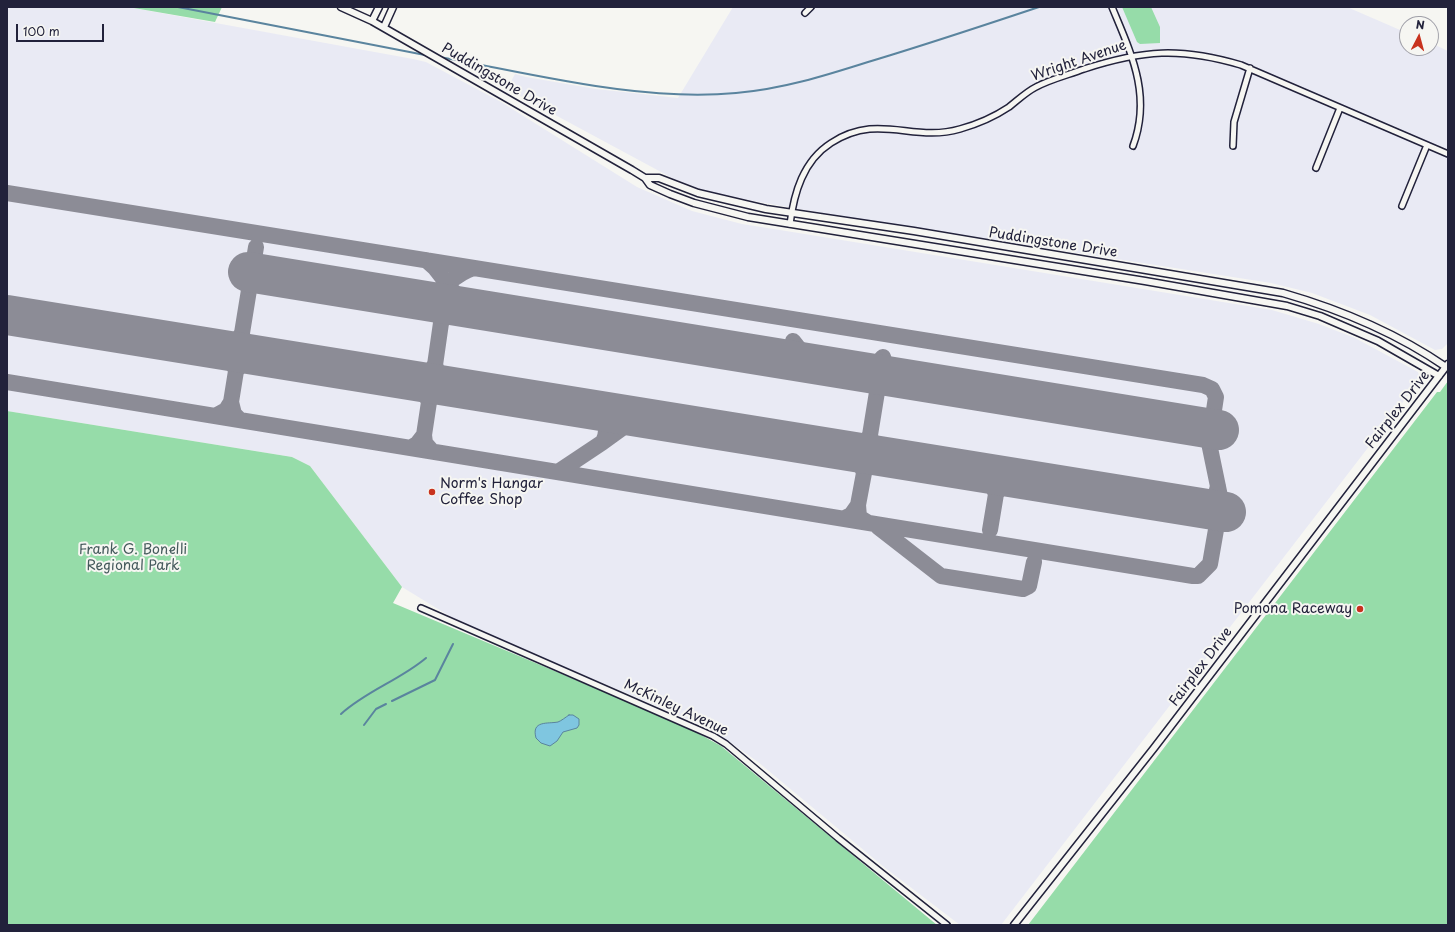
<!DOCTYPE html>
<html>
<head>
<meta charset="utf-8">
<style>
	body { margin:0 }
	#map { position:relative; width:1455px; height:932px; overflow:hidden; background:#f6f6f2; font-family:"Playpen Sans",sans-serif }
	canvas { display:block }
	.frame { position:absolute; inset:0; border:8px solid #22223b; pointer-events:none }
	.north { position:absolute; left:1399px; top:16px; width:40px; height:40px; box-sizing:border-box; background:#f6f6f2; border:1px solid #a1a1a9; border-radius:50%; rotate:6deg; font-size:11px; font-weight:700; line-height:16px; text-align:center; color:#22223b }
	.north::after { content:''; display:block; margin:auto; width:14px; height:18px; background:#c8321e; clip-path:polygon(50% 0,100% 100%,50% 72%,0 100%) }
	.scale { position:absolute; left:16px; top:24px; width:88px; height:18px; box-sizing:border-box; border:2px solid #22223b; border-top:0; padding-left:5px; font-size:12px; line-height:14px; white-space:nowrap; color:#22223b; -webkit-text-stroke:3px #f6f6f2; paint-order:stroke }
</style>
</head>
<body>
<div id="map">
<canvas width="1455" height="932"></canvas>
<div class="frame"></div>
<div class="north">N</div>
<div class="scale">100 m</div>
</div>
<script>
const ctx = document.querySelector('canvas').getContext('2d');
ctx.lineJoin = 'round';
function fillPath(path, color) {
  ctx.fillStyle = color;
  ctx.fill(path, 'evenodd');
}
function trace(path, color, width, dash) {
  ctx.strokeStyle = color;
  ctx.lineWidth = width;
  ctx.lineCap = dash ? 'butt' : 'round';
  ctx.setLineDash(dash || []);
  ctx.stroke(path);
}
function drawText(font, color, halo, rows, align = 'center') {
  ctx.font = font + ' "Playpen Sans",sans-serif';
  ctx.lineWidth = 4;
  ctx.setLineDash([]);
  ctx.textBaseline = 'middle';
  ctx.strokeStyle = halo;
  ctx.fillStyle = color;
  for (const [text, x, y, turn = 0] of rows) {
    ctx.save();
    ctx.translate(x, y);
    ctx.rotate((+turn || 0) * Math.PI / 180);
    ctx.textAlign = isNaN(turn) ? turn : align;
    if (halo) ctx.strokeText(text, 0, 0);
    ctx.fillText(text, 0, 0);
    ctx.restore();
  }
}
fillPath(new Path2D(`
	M 7,7 L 128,7 L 413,59 L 426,62 L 501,102 L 637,187 L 692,211 L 742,224 L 780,230 L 1272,310 L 1319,324 L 1355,338 L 1418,372 L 1420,380 L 1001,925 L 960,925 L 884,867 L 758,762 L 713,730 L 461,623 L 402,587 L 310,466 L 292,457 L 7,411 Z
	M 733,7 L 1347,7 L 1407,33 L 1407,48 L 1431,48 L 1431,43 L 1448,51 L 1448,343 L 1442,349 L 1435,350 L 1370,315 L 1312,293 L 1271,283 L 815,212 L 710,193 L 674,179 L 507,89 L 515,74 L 526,77 L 596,89 L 678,98 Z`), '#e9eaf4');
fillPath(new Path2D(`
	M 128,7 L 222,7 L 215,22 Z
	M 1122,7 L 1151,7 L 1160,27 L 1160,43 L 1140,44 L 1137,42 Z
	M 1448,381 L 1448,925 L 1028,925 L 1437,392 L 1440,392 Z
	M 7,411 L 292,457 L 310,466 L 402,587 L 393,603 L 683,725 L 721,746 L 937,925 L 7,925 Z`), '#96dca9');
const water = new Path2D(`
	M 569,715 L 573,715 L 579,719 L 579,725 L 577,728 L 563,732 L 557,741 L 550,746 L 541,743 L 536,738 C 531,720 548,724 558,722 C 561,721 566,717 569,715 Z`);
fillPath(water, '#7fc6e0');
trace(water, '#5a849e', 1);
trace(new Path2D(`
	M 178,7 L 425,55
	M 440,57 C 534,74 640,102 736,93 C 782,89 824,76 868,62 C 925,45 982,26 1039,7
	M 392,701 L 435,680 L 453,644
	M 341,714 C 366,691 400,680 426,658
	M 364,725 L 376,709 L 386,704`), '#5a849e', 2);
trace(new Path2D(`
	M 7,193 L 1203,385 L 1212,389 L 1216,397 L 1209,443 L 1221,501 L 1210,564 L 1198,576 L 1193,576 L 7,382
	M 426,260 L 435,268 L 463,304 L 469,308
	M 419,300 C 440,296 453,273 474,268
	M 423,301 C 433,306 440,310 441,323 C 448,308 458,309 472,309
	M 242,333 L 256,247
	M 257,356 C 248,350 242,344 242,333 L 235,344 L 222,350 L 231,358 L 236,371 L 244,361 L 258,356
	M 780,358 L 790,355 L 794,348 L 793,341 L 804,355 L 820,365
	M 435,365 L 441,323
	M 861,371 L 873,380 L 877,392 L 887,381 L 898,377
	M 861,371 L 873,368 L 883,357 L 886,367 L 898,377
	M 409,380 C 422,378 429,376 435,364 L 439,379 L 451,387
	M 409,380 L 422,387 L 429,402 L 436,391 L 451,387
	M 231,402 L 236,371
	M 591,409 C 605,418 610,426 603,442 L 632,421 L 651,419
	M 215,416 L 226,410 L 231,402 L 234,414 L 240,420
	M 424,435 L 429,402
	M 870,435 L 877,392
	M 410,448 L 417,444 L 424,435 L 425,443 L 432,451
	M 849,451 L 859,460 L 864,473 L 868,465 L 883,456
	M 852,451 L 865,444 L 870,435 L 872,445 L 880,456
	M 558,472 L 603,442
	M 981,473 L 990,480 L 996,494 L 1004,482 L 1012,478
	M 858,505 L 864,473
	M 1203,509 L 1215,498 L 1218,486
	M 843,519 L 851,515 L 858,505 L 859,517 L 867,522
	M 878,527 L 941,576 L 1023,589 L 1029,586 L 1034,562
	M 990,530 L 996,494`), '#8c8c96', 16);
trace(new Path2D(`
	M 248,272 L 1219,430
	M 7,315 L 1226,512`), '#8c8c96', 40);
const minor = new Path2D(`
	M 1112,7 C 1131,53 1152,95 1133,146
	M 805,13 L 811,7
	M 1233,146 L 1234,122 L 1250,68
	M 1316,168 L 1340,108
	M 1402,206 L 1427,145
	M 790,224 C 794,193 803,161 831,143 C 879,112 912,143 960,129 C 978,124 994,117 1009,107 C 1018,100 1026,92 1036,87 C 1051,79 1068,75 1084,69 C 1143,50 1180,47 1241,65 L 1448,154
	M 421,608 L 713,736 L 726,744 L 838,838 L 947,925`);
const tertiary = new Path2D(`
	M 341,7 L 372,21 L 632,170 L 645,178 L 650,185 L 670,194 L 694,203 L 748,217 L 1145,281 L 1287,306 L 1320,316 L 1378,341 L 1439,376
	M 372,21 L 379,7
	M 384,27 L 393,7
	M 645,178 L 659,178 L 698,193 L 766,209 L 914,231 L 1283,293 C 1342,310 1395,332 1446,367
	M 1014,925 L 1154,748 L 1448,364`);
trace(minor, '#22223b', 8);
trace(tertiary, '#22223b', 9);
trace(minor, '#f6f6f2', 5);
trace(tertiary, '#f6f6f2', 6);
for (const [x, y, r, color] of [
	[432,492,4,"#c8321e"],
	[1360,609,4,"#c8321e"]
]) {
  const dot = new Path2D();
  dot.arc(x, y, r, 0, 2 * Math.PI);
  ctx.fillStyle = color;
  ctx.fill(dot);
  trace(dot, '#f6f6f2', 1.5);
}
drawText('14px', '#22223b', '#f6f6f2', [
	["Wright Avenue",1079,61,-19],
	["Puddingstone Drive",499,80,30],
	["Puddingstone Drive",1053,243,9],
	["Fairplex Drive",1398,410,-52],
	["Fairplex Drive",1201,667,-53],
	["McKinley Avenue",676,708,25]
]);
drawText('14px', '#22223b', '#f6f6f2', [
	["Norm's Hangar",440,484],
	["Coffee Shop",440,500],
	["Pomona Raceway",1352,609,"right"]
], 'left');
drawText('14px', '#455a5c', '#f6f6f2', [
	["Frank G. Bonelli",133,550],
	["Regional Park",133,566]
]);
</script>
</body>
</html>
